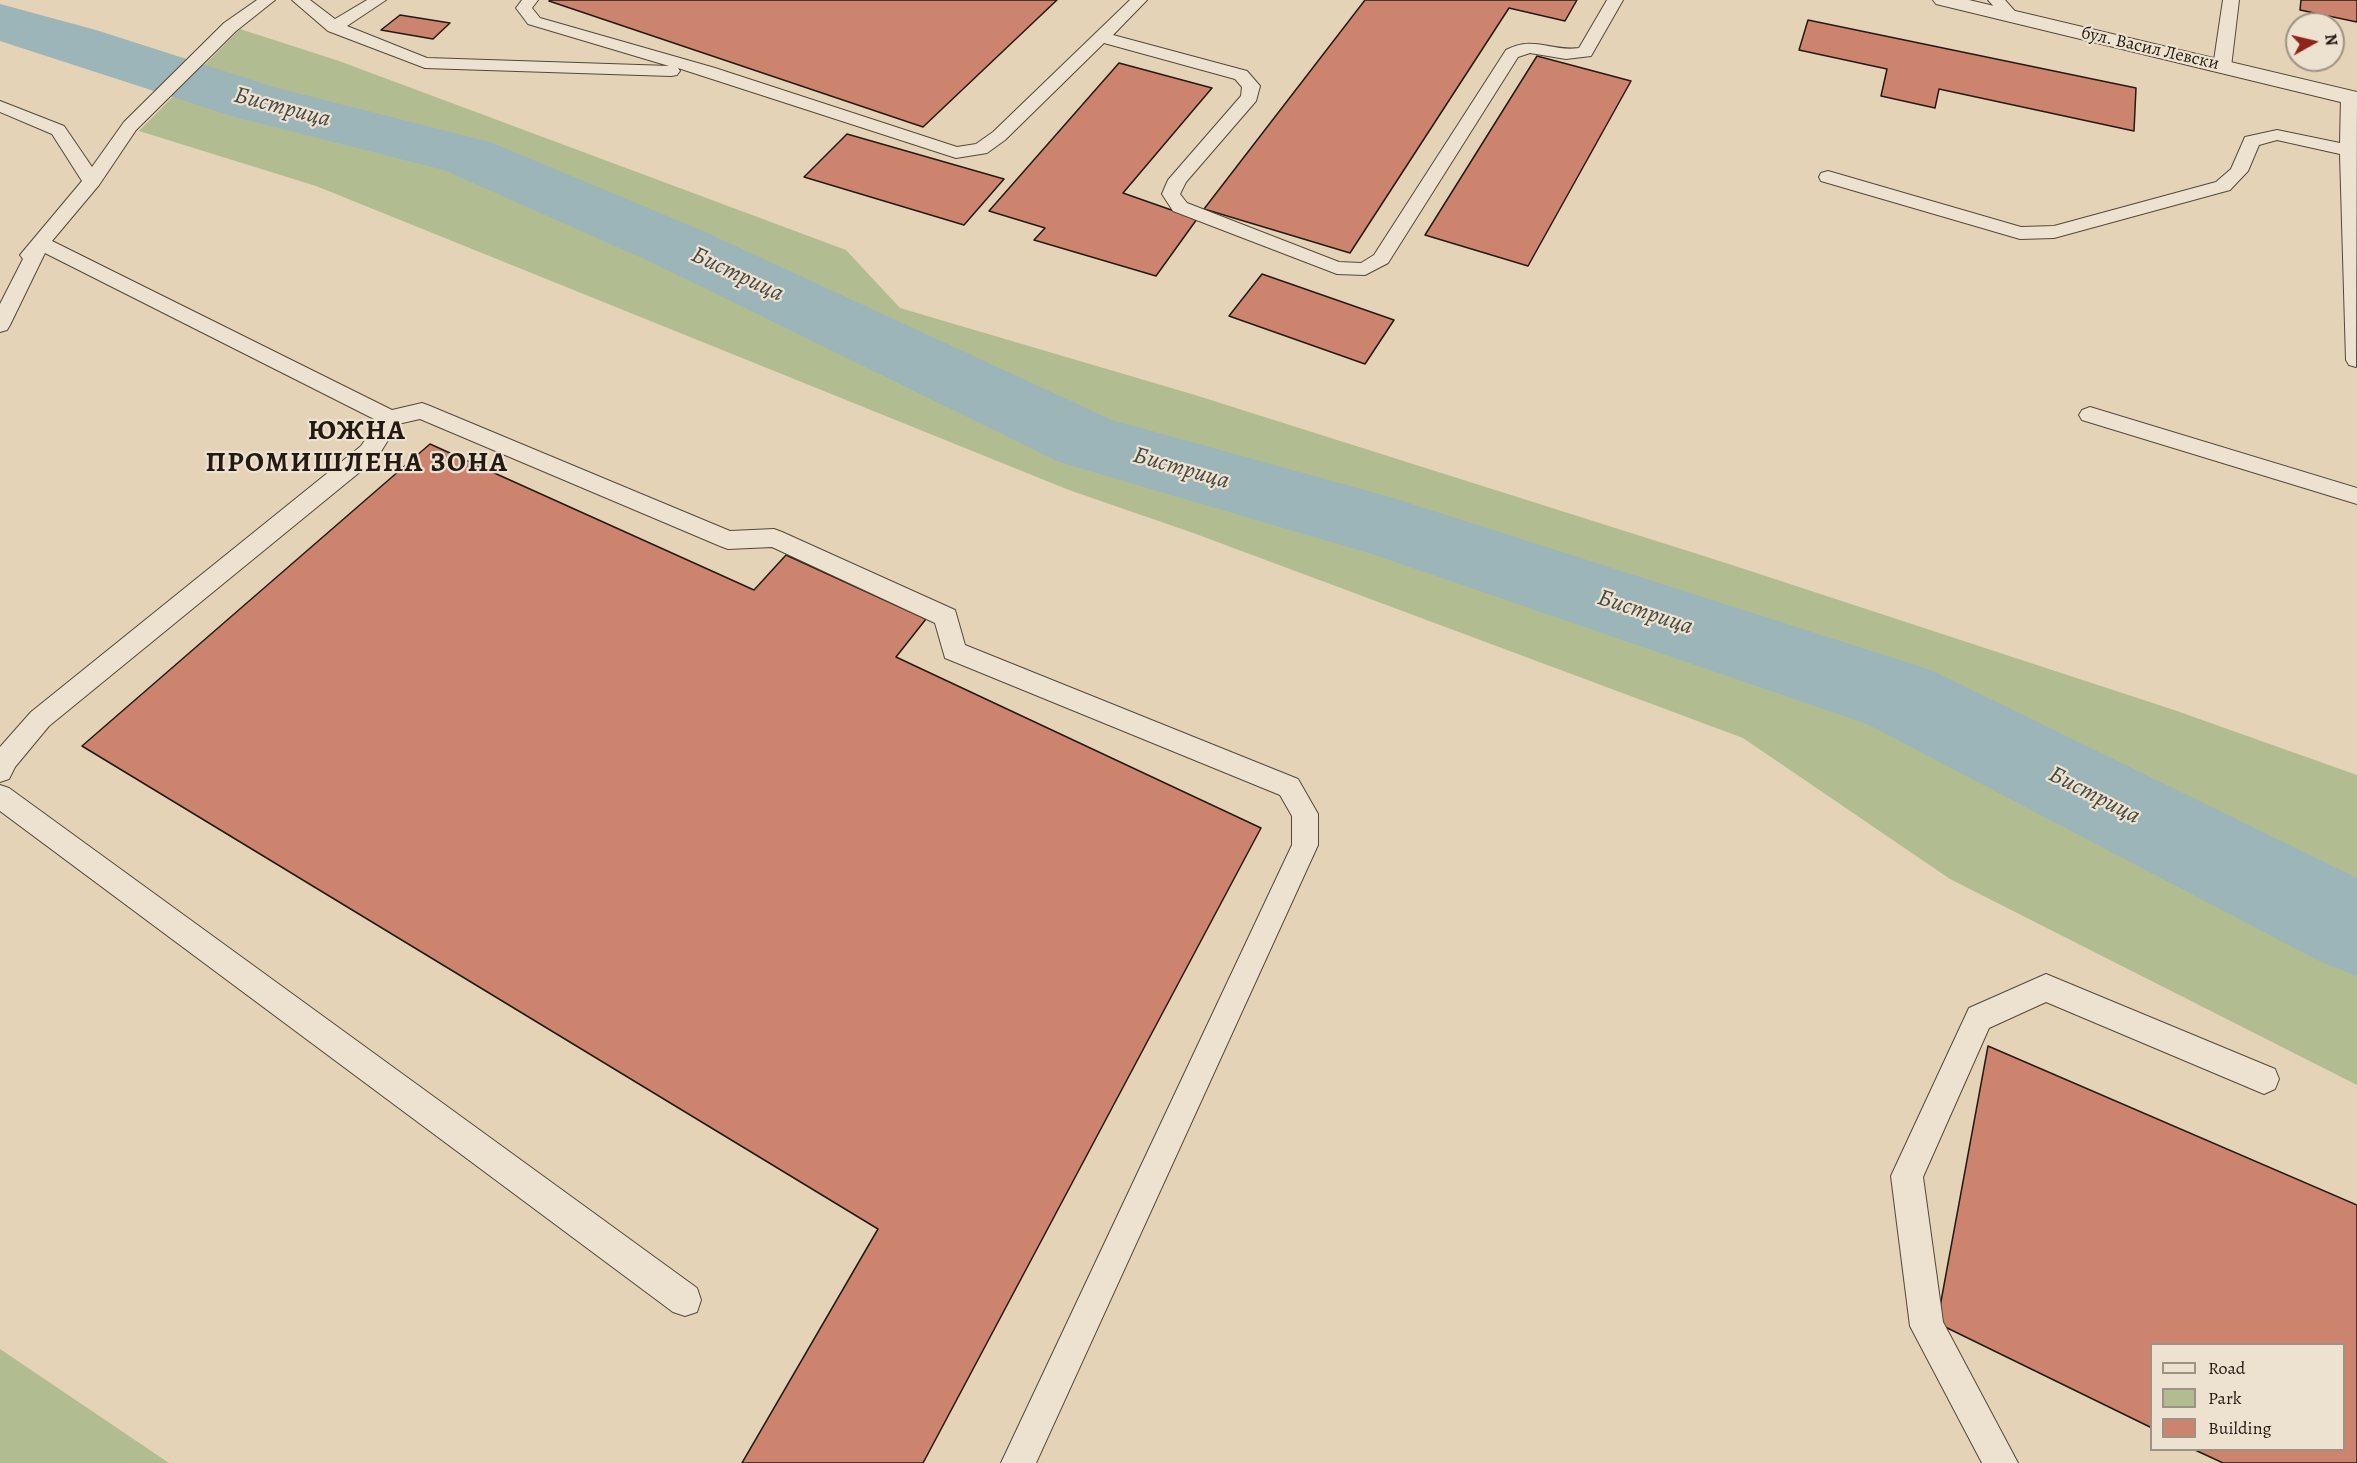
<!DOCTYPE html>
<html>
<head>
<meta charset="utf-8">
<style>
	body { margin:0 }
	#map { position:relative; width:2357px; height:1463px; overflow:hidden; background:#e4d3b6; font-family:Alegreya,serif }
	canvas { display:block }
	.legend { position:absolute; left:2150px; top:1343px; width:195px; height:108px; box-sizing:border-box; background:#ede2d0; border:2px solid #9d9284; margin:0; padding:8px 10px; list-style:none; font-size:18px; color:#241a11 }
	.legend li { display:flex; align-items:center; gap:12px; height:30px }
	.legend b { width:30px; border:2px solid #9d9284 }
	.north { position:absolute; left:2285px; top:12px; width:60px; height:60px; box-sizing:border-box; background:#ede2d0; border:2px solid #9d9284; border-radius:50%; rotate:82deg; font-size:16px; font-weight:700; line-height:24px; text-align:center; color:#241a11 }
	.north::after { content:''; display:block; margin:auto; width:21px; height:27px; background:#8f2418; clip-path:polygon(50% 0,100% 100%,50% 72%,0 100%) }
</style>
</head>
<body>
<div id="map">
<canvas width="2357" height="1463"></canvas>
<ul class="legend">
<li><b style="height:8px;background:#ede2d0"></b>Road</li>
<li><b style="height:16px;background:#b1bd90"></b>Park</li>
<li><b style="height:16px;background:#cc846f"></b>Building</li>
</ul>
<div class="north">N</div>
</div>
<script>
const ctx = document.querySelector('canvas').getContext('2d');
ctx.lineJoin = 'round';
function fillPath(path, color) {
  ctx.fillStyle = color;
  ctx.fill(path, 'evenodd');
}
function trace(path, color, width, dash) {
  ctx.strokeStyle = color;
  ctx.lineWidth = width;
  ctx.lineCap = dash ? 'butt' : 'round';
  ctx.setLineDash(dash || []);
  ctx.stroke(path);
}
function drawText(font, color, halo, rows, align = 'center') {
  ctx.font = font + ' Alegreya,serif';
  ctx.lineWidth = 4.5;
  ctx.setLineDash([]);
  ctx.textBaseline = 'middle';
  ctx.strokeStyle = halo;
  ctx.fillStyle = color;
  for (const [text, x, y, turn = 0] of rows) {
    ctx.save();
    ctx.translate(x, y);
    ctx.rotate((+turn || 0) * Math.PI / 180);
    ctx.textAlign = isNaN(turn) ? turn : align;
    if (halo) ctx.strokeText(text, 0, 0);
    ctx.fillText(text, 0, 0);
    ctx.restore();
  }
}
fillPath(new Path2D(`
	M 240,29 L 339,61 L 846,250 L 900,308 L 1195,395 L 1729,564 L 2174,710 L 2357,775 L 2357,1085 L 1950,879 L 1743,738 L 1196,534 L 1069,490 L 316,186 L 139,131 Z
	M 0,1349 L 169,1463 L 0,1463 Z`), '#b1bd90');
fillPath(new Path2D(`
	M 0,4 L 96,30 L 277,88 L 490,142 L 703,231 L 1112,420 L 1390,497 L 1931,670 L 2357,878 L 2357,976 L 2321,962 L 1867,724 L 1372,554 L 1059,462 L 653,263 L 444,170 L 231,116 L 0,41 Z`), '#9bb5b9');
const building = new Path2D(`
	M 551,0 L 1057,0 L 923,127 L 549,1 Z
	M 1365,0 L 1577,0 L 1565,21 L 1509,8 L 1350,253 L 1204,209 Z
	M 2301,0 L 2357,0 L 2357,22 L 2300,10 Z
	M 400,15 L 450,23 L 433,39 L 381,30 Z
	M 1808,20 L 2136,88 L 2134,131 L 1939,89 L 1935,108 L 1881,96 L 1887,69 L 1799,50 Z
	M 1537,56 L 1631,81 L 1528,266 L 1425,235 Z
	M 1119,63 L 1212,88 L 1123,193 L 1197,219 L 1156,276 L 1034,240 L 1045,228 L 989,211 Z
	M 847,134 L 1004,179 L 964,225 L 804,177 Z
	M 1262,274 L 1394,320 L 1365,364 L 1229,316 Z
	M 430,444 L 754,590 L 786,555 L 926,619 L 896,657 L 1261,828 L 923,1463 L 742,1463 L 878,1229 L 82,746 Z
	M 1988,1046 L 2357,1205 L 2357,1463 L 2223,1463 L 2195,1450 L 2344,1450 L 2344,1344 L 2152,1344 L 2152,1428 L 1937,1323 Z`);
fillPath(building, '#cc846f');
trace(building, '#241a11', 1.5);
const service = new Path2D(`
	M 257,0 L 275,0 L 236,31 L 136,130 L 99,185 L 52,241 L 392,410 L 422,403 L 430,406 L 730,531 L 774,529 L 782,532 L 955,610 L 965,645 L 1298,779 L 1318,814 L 1318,845 L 1036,1463 L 1001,1463 L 1292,845 L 1292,816 L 1280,795 L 945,658 L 935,623 L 772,547 L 728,549 L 720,546 L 420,419 L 398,424 L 377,458 L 49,726 L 15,767 L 9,779 L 0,782 L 0,747 L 31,712 L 361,446 L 378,421 L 45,253 L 10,325 L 7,330 L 0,332 L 0,304 L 23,259 L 20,255 L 82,181 L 52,134 L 0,112 L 0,101 L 64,126 L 92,167 L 124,122 L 224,23 Z
	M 292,0 L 310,0 L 335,19 L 367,0 L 386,0 L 347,26 L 427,58 L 669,66 L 528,24 L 516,8 L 522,0 L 538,0 L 532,8 L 540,18 L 715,68 L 957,147 L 976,144 L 993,132 L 1130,0 L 1147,0 L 1113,35 L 1247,71 L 1260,86 L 1256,101 L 1186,182 L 1180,194 L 1187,203 L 1339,262 L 1361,263 L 1374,255 L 1506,50 C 1534,35 1551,52 1579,48 L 1607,0 L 1623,0 L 1591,56 L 1566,59 L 1530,53 L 1518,57 L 1388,263 L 1365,275 L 1337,274 L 1173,211 L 1162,194 L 1168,180 L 1241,96 L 1242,87 L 1235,79 L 1104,43 L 1005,140 L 987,153 L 956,158 L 678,68 L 680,71 L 677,75 L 671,76 L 425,68 L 328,31 Z
	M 1988,0 L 2005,0 L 2020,17 L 2012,22 L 2006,20 Z
	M 2223,0 L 2239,0 L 2231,67 L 2228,71 L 2216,71 L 2213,67 Z
	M 2350,92 L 2357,95 L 2356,367 L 2349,365 L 2346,360 L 2340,154 L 2277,140 L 2259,145 L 2248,171 L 2230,190 L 2054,238 L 2020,239 L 1821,181 L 1819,177 L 1821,173 L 1828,171 L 2021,227 L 2054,226 L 2216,182 L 2231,169 L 2245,137 L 2277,130 L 2340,143 L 2341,97 L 2344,93 Z
	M 2090,407 L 2357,488 L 2357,504 L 2082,420 L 2079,415 L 2082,410 Z
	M 0,785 L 9,788 L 697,1288 L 701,1300 L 697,1312 L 685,1316 L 673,1312 L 0,811 Z
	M 2046,974 L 2275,1069 L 2279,1079 L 2275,1089 L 2264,1094 L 2046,1002 L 1989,1028 L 1923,1177 L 1943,1322 L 2018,1463 L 1982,1463 L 1910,1326 L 1891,1176 L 1969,1008 Z`);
const tertiary = new Path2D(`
	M 1933,0 L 1969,0 L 2357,92 L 2357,106 L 1936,4 Z`);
trace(service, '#54483a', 2);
trace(tertiary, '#54483a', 2);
fillPath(service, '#ede2d0');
fillPath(tertiary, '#ede2d0');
drawText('18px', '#241a11', '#ede2d0', [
	["бул. Васил Левски",2150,49,13]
]);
drawText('italic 24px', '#484843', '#ede2d0', [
	["Бистрица",282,108,15],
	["Бистрица",737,275,25],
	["Бистрица",1181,469,16],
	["Бистрица",1645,613,18],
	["Бистрица",2094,796,27]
]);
ctx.letterSpacing = '1.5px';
drawText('bold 28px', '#241a11', '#ede2d0', [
	["ЮЖНА",357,432],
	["ПРОМИШЛЕНА ЗОНА",357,464]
]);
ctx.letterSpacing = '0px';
</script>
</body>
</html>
